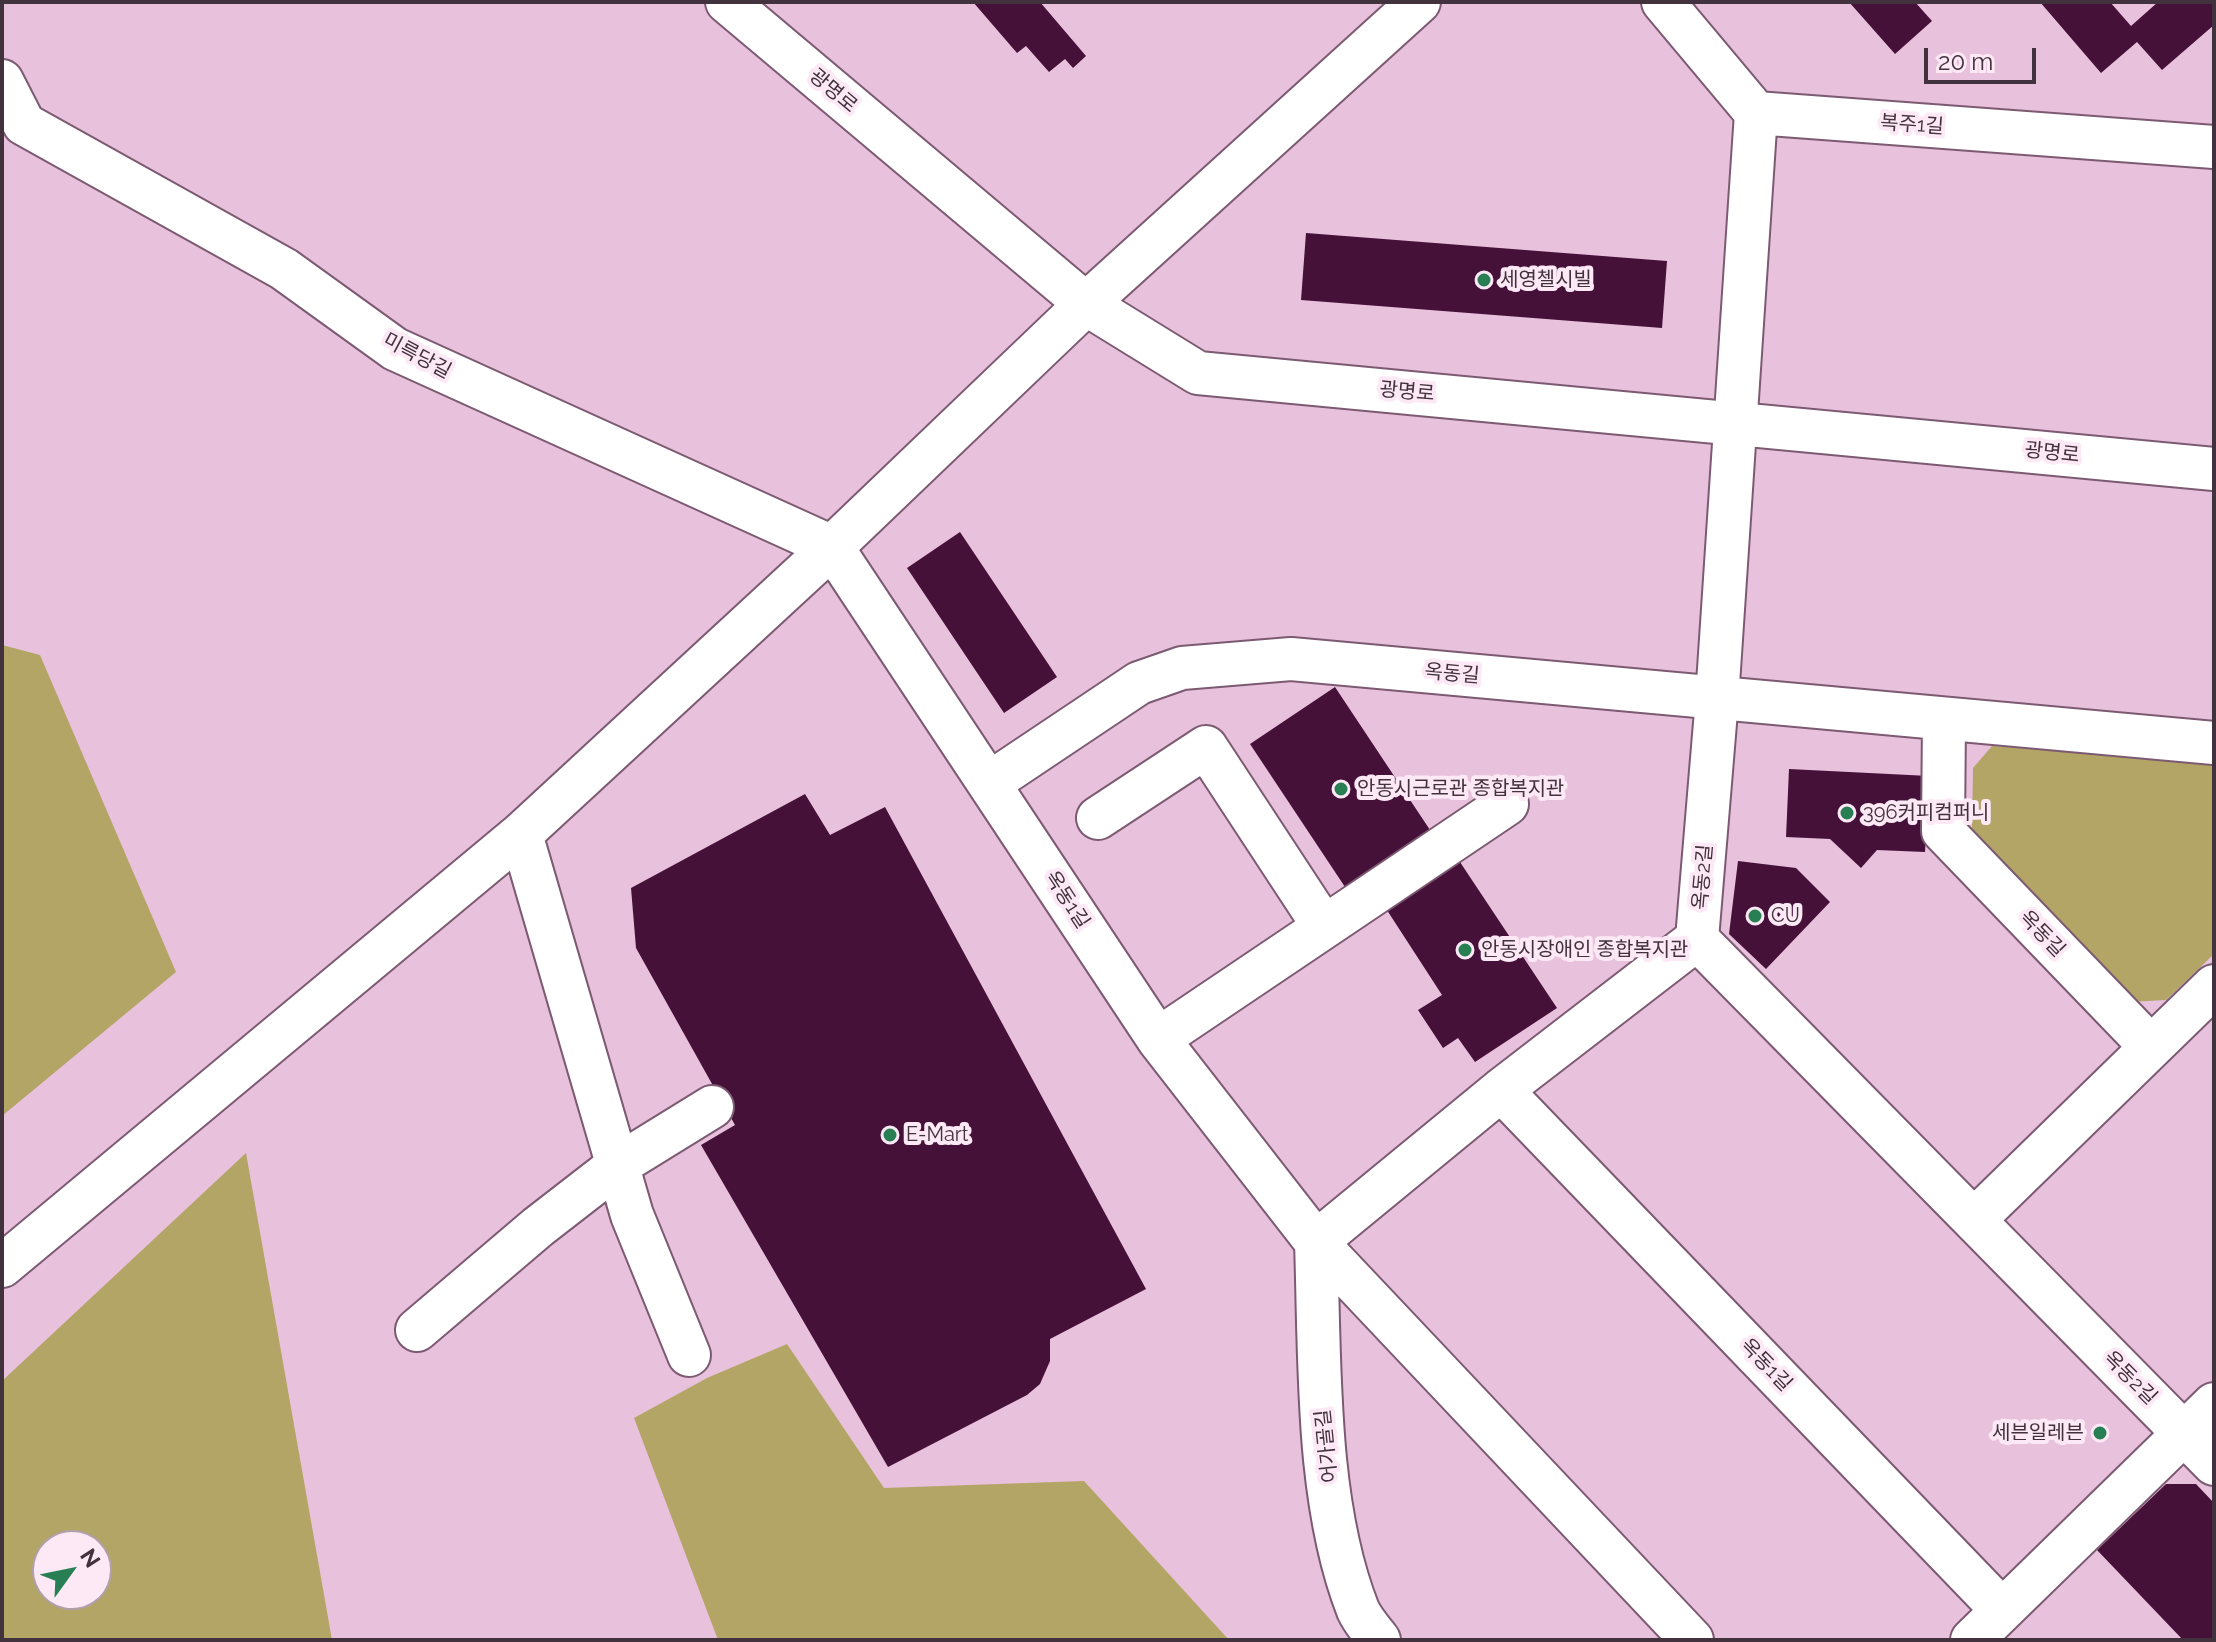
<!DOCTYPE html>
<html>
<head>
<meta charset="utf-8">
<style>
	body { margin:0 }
	#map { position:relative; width:2216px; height:1642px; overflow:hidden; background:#e8c1dc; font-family:Raleway,sans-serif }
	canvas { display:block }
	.frame { position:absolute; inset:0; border:4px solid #41323d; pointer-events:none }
	.north { position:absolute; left:32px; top:1530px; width:80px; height:80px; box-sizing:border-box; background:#fde8f6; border:2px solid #b29fac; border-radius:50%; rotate:57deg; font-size:22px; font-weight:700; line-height:32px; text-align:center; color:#41323d }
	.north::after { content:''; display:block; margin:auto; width:28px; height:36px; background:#277f53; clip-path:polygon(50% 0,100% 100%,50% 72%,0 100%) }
	.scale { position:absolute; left:1924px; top:48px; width:112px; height:36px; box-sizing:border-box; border:4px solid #41323d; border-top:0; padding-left:10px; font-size:24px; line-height:28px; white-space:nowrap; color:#41323d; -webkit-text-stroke:6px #fde8f6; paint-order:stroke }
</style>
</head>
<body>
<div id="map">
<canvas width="2216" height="1642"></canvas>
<div class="frame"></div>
<div class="north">N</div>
<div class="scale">20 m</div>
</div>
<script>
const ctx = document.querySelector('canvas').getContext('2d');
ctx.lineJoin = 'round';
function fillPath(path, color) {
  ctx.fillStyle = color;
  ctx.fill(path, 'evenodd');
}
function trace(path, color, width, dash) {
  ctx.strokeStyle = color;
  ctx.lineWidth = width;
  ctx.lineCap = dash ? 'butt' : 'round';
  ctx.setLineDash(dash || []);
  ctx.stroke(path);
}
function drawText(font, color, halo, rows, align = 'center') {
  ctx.font = font + ' Raleway,"Noto Sans KR",sans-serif';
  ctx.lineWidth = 8;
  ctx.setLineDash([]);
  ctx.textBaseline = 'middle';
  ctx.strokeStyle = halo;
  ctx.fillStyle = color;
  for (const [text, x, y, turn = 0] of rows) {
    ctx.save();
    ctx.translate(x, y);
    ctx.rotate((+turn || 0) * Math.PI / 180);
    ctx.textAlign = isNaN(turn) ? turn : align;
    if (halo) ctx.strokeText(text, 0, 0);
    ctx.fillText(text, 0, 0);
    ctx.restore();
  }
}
fillPath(new Path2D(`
	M 2,645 L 40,655 L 176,972 L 2,1116 Z
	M 1992,746 L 2214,761 L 2214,954 L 2166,1000 L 2129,1002 L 1983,852 L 1972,828 L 1973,768 Z
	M 246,1153 L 332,1640 L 2,1640 L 2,1381 ZM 48,1546 L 96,1546 L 96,1594 L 48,1594 Z
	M 787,1344 L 884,1488 L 1084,1481 L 1229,1640 L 718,1640 L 634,1418 L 707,1378 Z`), '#b3a565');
fillPath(new Path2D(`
	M 973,2 L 1040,2 L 1086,56 L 1073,68 L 1065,59 L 1049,72 L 1026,46 L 1017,53 Z
	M 1849,2 L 1915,2 L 1932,21 L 1895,54 Z
	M 2040,2 L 2110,2 L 2131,26 L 2158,2 L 2214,2 L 2214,25 L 2162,70 L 2137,42 L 2101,73 Z
	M 1306,233 L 1667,261 L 1662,328 L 1301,300 Z
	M 960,532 L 1057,677 L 1004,713 L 907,568 Z
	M 1335,687 L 1432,833 L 1347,890 L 1250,744 Z
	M 1789,769 L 1929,776 L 1925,852 L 1877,850 L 1861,868 L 1830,839 L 1786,837 Z
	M 805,794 L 830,835 L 885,807 L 1146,1289 L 1050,1339 L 1050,1361 L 1040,1384 L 1027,1395 L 888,1467 L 701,1145 L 735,1125 L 636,948 L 631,888 Z
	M 1456,856 L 1557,1008 L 1475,1062 L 1458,1038 L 1443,1048 L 1418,1010 L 1442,995 L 1383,904 Z
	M 1738,861 L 1796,868 L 1830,902 L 1766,969 L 1729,934 Z
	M 2166,1484 L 2196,1484 L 2214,1503 L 2214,1640 L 2183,1640 L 2097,1550 Z`), '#451139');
const minor = new Path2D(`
	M 727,2 L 1086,304 L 1198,373 L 2214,469
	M 1663,2 L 1756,113 L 2214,147
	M 2,81 L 24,124 L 284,269 L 395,349 L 832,547 L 1158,1039 L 1316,1242 L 1692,1640
	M 1756,113 L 1717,699 L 1697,939 L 2214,1464
	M 1944,720 L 1943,831 L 2151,1047
	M 991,782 L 1139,683 L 1182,668 L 1291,659 L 2214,743
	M 1098,818 L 1206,747 L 1324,927
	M 521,834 L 632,1215 L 689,1355
	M 1158,1039 L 1507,804
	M 1501,1090 L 2002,1610
	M 1974,1220 L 2214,986
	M 1316,1242 L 1501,1090 L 1697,939
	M 1316,1242 C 1320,1358 1315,1501 1358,1610 C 1363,1621 1372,1631 1379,1640
	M 2,1266 L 521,834 L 832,547 L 1086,304 L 1419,2
	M 417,1330 L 538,1227 L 618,1165 L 712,1107
	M 1972,1640 L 2214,1404`);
trace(minor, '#7c5a72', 46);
trace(minor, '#fff', 42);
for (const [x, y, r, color] of [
	[1484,280,8,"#277f53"],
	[1341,789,8,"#277f53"],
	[1847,813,8,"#277f53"],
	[1755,916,8,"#277f53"],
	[1465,950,8,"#277f53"],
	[890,1135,8,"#277f53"],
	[2100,1433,8,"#277f53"]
]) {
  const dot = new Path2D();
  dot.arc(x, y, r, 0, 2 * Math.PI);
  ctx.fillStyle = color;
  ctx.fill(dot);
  trace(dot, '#fde8f6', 3);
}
drawText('20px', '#41323d', '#fde8f6', [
	["광명로",833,91,40],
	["복주1길",1912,125,4],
	["미륵당길",417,356,28],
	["광명로",1407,392,5],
	["광명로",2052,453,6],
	["옥동길",1452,674,5],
	["옥동2길",1703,877,-85],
	["옥동1길",1067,900,57],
	["옥동길",2042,934,46],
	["옥동1길",1766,1365,46],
	["옥동2길",2130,1378,45],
	["어가골길",1327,1446,-96]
]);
drawText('20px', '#41323d', '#fde8f6', [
	["세영첼시빌",1500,280],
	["안동시근로관 종합복지관",1357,789],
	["396커피컴퍼니",1863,813],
	["CU",1771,916],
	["안동시장애인 종합복지관",1481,950],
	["E-Mart",906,1135],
	["세븐일레븐",2084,1433,"right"]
], 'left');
</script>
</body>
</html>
